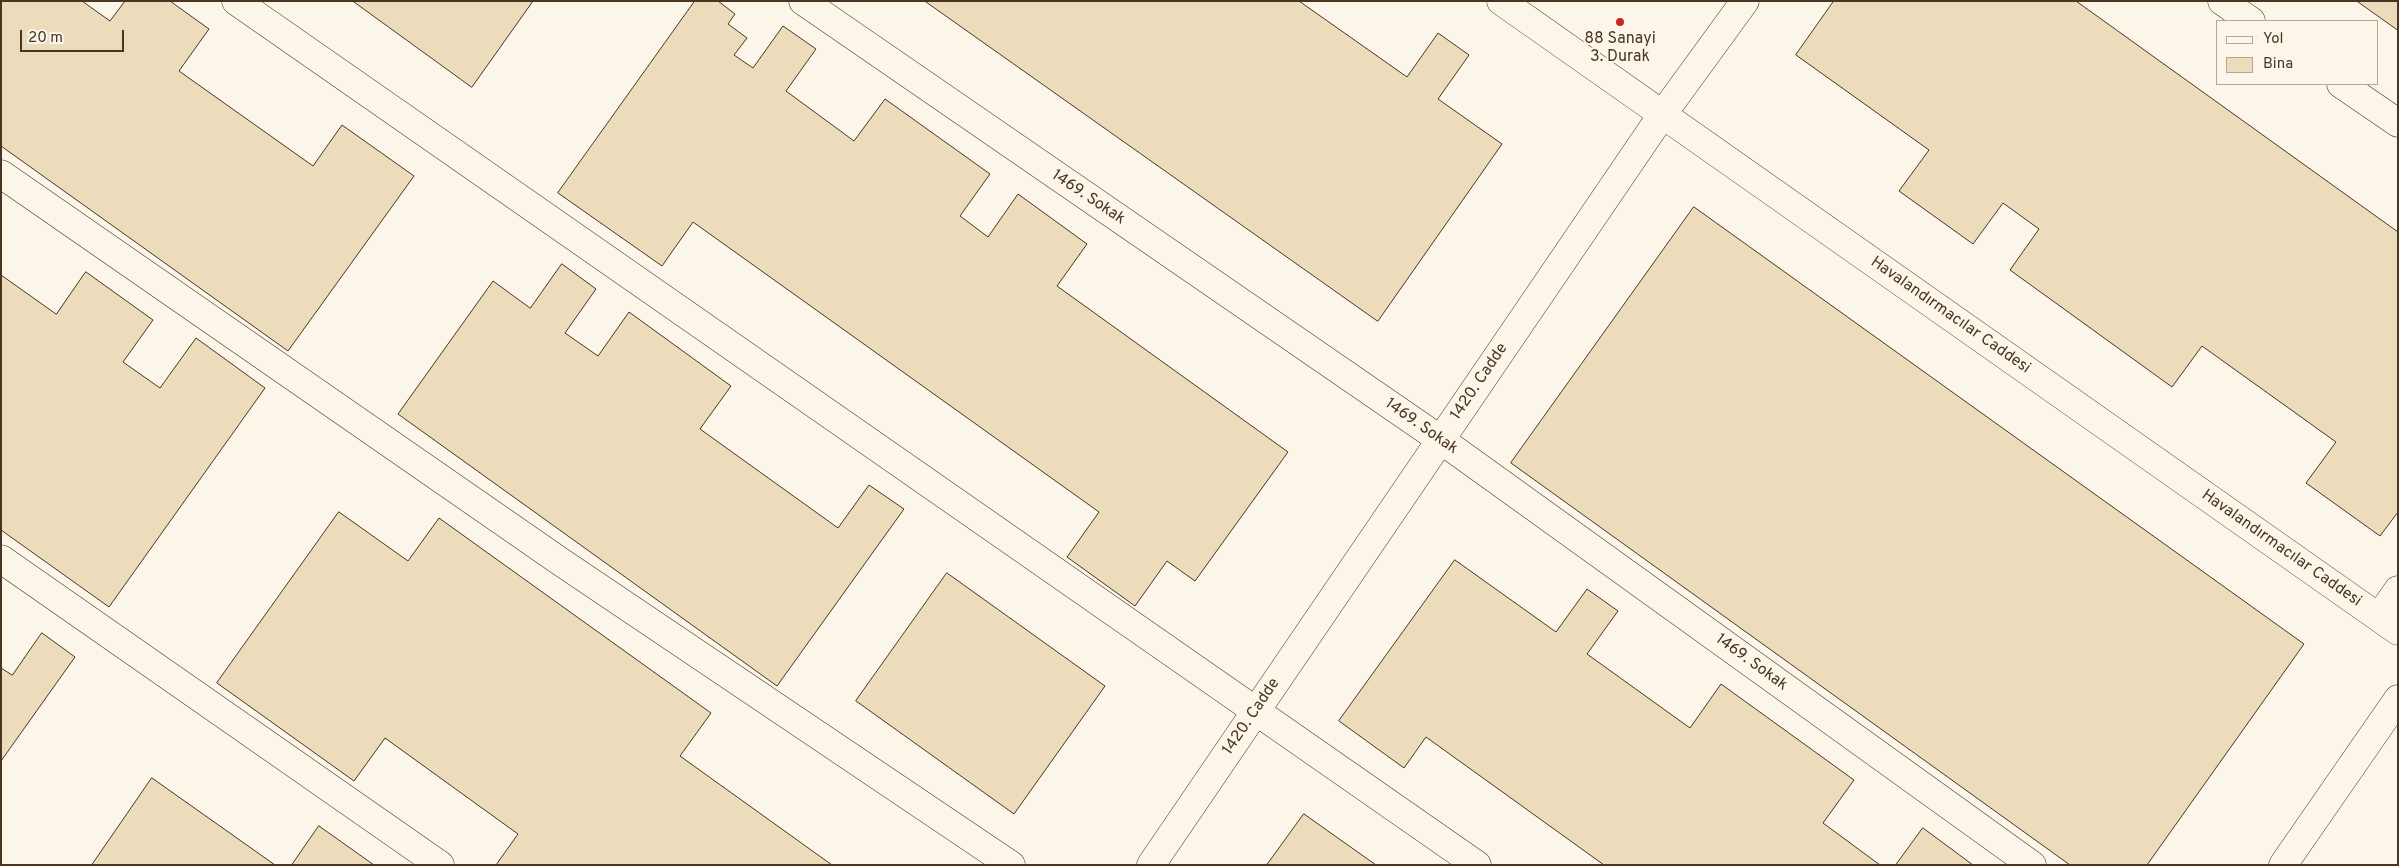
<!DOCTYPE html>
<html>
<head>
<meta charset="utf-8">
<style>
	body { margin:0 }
	#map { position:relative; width:2399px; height:866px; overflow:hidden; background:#fbf6e9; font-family:Overpass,sans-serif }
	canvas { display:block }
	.frame { position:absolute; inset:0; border:2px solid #4a3520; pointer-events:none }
	.legend { position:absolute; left:2216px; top:20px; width:162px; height:65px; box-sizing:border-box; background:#fbf6e9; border:1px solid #b4a999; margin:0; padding:6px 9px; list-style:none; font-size:15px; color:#4a3520 }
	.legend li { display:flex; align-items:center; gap:10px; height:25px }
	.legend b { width:25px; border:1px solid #b4a999 }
	.scale { position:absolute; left:20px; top:30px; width:104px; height:22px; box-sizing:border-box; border:2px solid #4a3520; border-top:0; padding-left:6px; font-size:15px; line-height:18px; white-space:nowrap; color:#4a3520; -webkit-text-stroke:4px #fbf6e9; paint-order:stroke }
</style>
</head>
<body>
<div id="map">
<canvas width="2399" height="866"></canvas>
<div class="frame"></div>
<ul class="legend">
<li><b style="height:6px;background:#fbf6e9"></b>Yol</li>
<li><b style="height:14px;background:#ecdcbc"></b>Bina</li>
</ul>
<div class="scale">20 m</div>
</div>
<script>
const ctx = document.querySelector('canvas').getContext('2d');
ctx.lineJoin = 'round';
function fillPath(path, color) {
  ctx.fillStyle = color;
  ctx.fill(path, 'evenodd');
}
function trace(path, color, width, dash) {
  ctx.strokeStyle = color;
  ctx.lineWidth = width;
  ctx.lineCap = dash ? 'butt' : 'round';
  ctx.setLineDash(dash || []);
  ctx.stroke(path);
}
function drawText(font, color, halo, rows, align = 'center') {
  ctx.font = font + ' Overpass,sans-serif';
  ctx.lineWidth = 4;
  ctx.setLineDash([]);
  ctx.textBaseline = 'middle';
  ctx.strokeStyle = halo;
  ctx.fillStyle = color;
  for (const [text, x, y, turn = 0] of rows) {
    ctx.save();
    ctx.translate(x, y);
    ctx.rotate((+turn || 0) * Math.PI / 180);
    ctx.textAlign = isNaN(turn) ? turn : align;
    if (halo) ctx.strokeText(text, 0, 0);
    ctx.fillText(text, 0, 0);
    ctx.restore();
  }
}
const building = new Path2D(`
	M 1,1 L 82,1 L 110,21 L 125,1 L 170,1 L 209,29 L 179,71 L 313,166 L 342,125 L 414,176 L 288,351 L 1,146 Z
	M 353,1 L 533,1 L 472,87 Z
	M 695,1 L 718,1 L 735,14 L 728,24 L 747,38 L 734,55 L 753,68 L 783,26 L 816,49 L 786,91 L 854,141 L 885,99 L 990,174 L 960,216 L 988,237 L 1018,194 L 1087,244 L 1057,286 L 1288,452 L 1195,581 L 1167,561 L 1135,606 L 1067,557 L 1099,512 L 693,222 L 662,266 L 558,193 Z
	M 925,1 L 1299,1 L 1407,77 L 1438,33 L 1469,55 L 1438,99 L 1502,144 L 1378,321 Z
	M 1834,1 L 2076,1 L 2398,232 L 2398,512 L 2380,536 L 2306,483 L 2336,442 L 2202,346 L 2172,387 L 2010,270 L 2039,229 L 2003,203 L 1973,244 L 1899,191 L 1929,150 L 1796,55 Z
	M 2357,1 L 2398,1 L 2398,30 Z
	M 1694,207 L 2304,644 L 2147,865 L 2070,865 L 1511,463 Z
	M 562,264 L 596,289 L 565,333 L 598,356 L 629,312 L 731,386 L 700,429 L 838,528 L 869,485 L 904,509 L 777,686 L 398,414 L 493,281 L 530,308 Z
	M 86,272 L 153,320 L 123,362 L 160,388 L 196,338 L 265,388 L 109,607 L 1,530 L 1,275 L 56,314 Z
	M 339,512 L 408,561 L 439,518 L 711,713 L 680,756 L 832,865 L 496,865 L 518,834 L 385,738 L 354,781 L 217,683 Z
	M 1455,560 L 1556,632 L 1587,589 L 1618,611 L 1587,654 L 1690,728 L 1721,684 L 1854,780 L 1823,823 L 1880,865 L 1604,865 L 1426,737 L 1404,768 L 1339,721 Z
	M 947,573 L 1105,686 L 1014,814 L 856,701 Z
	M 42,633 L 75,657 L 1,761 L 1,668 L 12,675 Z
	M 152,778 L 275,865 L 92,865 Z
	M 1304,814 L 1376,865 L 1267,865 Z
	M 319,826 L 374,865 L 292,865 Z
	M 1923,828 L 1973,865 L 1896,865 Z`);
fillPath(building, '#ecdcbc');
trace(building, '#4a3520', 1);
const minor = new Path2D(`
	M 236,1 L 1477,865
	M 803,1 L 1441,440 L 2032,865
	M 1501,1 L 2398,631
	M 2222,1 L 2251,21
	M 2341,84 L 2398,123
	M 1,174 L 561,562 L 1011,865
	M 1,559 L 440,865
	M 2379,617 L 2398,590
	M 1151,865 L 1662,115 L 1745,1
	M 2283,865 L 2398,699`);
trace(minor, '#4a3520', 29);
trace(minor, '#fbf6e9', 28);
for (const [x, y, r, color] of [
	[1620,22,5,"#c62828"]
]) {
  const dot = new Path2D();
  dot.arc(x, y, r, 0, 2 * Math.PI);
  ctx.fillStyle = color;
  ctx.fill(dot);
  trace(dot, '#fbf6e9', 2);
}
drawText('16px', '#4a3520', '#fbf6e9', [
	["88 Sanayi",1620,40],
	["3. Durak",1620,58]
]);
drawText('16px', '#4a3520', '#fbf6e9', [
	["1469. Sokak",1088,198,34],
	["Havalandırmacılar Caddesi",1950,316,35],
	["1420. Cadde",1480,382,-56],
	["1469. Sokak",1421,427,35],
	["Havalandırmacılar Caddesi",2281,549,35],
	["1469. Sokak",1751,663,36],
	["1420. Cadde",1252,717,-56]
]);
</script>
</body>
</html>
